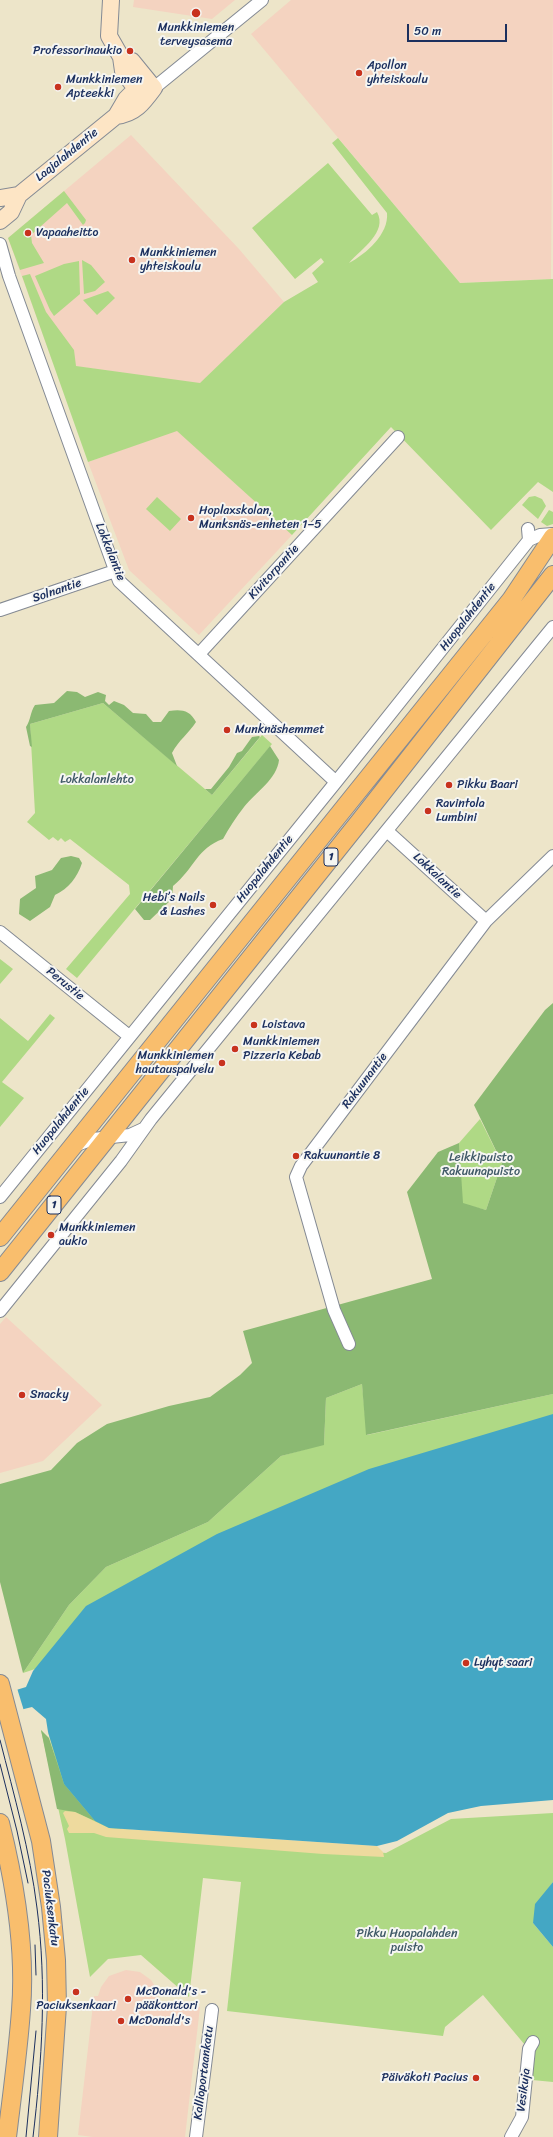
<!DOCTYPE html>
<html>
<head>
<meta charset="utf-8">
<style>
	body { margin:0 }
	#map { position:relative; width:553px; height:2137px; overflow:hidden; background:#ede5c9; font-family:Sriracha,sans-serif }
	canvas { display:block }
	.scale { position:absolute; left:407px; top:24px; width:100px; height:18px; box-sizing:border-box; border:2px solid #1b2f5e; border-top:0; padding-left:5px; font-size:12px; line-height:14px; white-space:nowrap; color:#1b2f5e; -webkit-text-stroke:3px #f6f6f2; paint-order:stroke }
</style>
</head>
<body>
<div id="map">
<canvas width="553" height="2137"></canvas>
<div class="scale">50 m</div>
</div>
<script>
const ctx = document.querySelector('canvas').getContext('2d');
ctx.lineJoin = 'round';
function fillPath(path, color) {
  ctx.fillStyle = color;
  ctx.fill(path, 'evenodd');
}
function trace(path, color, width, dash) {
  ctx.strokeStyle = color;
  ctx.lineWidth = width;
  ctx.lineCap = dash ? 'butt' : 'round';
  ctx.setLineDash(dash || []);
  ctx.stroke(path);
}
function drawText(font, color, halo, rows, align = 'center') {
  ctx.font = font + ' Sriracha,sans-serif';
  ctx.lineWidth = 4;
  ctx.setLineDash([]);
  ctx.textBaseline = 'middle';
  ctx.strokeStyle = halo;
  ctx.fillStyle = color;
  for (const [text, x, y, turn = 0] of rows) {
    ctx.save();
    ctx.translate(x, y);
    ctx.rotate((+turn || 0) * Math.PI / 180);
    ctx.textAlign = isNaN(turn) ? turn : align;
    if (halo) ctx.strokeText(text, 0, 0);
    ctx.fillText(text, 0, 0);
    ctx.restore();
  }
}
fillPath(new Path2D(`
	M 134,0 L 235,0 L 212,19 L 133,7 Z
	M 291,0 L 553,0 L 551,279 L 460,283 L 251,34 Z
	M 131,135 L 239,249 L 284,302 L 200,384 L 53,363 L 8,238 Z
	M 177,430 L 292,535 L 199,635 L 129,570 L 88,462 Z
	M 6,1317 L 102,1405 L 43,1461 L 0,1473 L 0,1324 Z
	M 126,1970 L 140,1972 L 151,1980 L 156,1988 L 158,2002 L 200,2007 L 185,2137 L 93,2137 L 78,2135 L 94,1996 L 98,1996 L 101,1987 L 109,1976 Z`), '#f4d3c0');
fillPath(new Path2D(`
	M 338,138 L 460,283 L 553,279 L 553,492 L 538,482 L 491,530 L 391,427 L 292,535 L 177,431 L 88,462 L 22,276 L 30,274 L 46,312 L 74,350 L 76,366 L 200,383 L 284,302 L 318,282 L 312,273 L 324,262 L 321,258 L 295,279 L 252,228 L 328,163 L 372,215 L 377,212 C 388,232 361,249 349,263 C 366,254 389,234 387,213 L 332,143 Z
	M 64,191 L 86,220 L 85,223 L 83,225 L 67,203 L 31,235 L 32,243 L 44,263 L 20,270 L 8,238 Z
	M 82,260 L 91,265 L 105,282 L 95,291 L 84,294 Z
	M 79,261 L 80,294 L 54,316 L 50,310 L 35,276 L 64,264 Z
	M 108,291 L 115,298 L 97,315 L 83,300 Z
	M 535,496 L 542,499 L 546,506 L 538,519 L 522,505 L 529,497 Z
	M 157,497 L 181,519 L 170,531 L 146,509 Z
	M 549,510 L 553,512 L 553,524 L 547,526 L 541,522 Z
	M 103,703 L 212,795 L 262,735 L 272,744 L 77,978 L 66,969 L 130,894 L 129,885 L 70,839 L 65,842 L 61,838 L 58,841 L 53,837 L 49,840 L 27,822 L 35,813 L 30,724 Z
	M 0,959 L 13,969 L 0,984 Z
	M 50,1014 L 55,1018 L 2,1082 L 24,1098 L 0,1127 L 0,1018 L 28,1041 Z
	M 480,1119 L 502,1163 L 486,1210 L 462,1204 L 459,1143 Z
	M 362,1384 L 367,1435 L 553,1394 L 553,1498 L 23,1673 L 69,1605 L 106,1567 L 208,1522 L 281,1456 L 324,1444 L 326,1398 Z
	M 41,1730 L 48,1739 L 57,1765 L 48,1732 L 122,1829 L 386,1853 L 451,1819 L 553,1813 L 553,1882 L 547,1891 L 533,1923 L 553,1947 L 553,2082 L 522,2079 L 525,2045 L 483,1995 L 445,2027 L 443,2036 L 227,2011 L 241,1882 L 203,1878 L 189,1997 L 141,1955 L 108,1959 L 90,1977 L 65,1839 Z`), '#afd985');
fillPath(new Path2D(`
	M 67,691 L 77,692 L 85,697 L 98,692 L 106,695 L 105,701 L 109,705 L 114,701 L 124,705 L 133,713 L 146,714 L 153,722 L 161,722 L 169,711 C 181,709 190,710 196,722 C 189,733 178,741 172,753 L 177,766 L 103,703 L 30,724 L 32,747 L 30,746 L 26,727 C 31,720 30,712 35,705 L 54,703 Z
	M 259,736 L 260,737 L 212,795 L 205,789 L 211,789 L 229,767 L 237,753 L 242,751 L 252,737 Z
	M 270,746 L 279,760 C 277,779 256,792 244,807 C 236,817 229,828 223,839 C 197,848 194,869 173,886 L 172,899 L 150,920 L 144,920 L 135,909 Z
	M 71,856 L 79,858 L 82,863 C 77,878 69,888 55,895 L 50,907 L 30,921 L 19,914 L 20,899 L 36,888 L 35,876 L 52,870 L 61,858 Z
	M 553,1003 L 553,1394 L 366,1435 L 362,1384 L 326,1398 L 324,1445 L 281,1456 L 208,1522 L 106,1567 L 69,1605 L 23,1673 L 0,1582 L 0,1484 L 51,1470 L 77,1443 L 107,1424 L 169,1406 L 210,1397 L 240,1375 L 252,1363 L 243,1331 L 432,1279 L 407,1192 L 438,1152 L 459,1143 L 463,1203 L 486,1210 L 502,1163 L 474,1105 L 545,1010 Z
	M 41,1730 L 49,1738 L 64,1784 L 95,1821 L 75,1812 L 57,1809 Z`), '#8bb972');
fillPath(new Path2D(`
	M 65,1811 L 75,1812 L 109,1828 L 377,1846 L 383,1852 L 384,1857 L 323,1854 L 106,1837 L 94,1833 L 69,1833 L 67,1829 L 69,1826 L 63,1813 Z`), '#eeda9e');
fillPath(new Path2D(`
	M 553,1414 L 553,1800 L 481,1806 L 448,1813 L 397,1841 L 377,1846 L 109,1828 L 95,1821 L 64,1784 L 48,1732 L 46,1719 L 32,1707 L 0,1715 L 0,1695 L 26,1687 L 33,1671 L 86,1606 L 217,1534 L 369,1469 Z
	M 553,1882 L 553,1947 L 533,1923 L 535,1904 Z`), '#44a7c4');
fillPath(new Path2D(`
	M 17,1688 L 24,1711 L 0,1717 L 0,1693 Z`), '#ede5c9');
const street = new Path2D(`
	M 146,88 L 154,88 L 262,0
	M 0,244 L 9,276 L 119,581 L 336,782
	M 529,540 L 540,535 L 553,534
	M 0,610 L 115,571
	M 199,654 L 398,437
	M 387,831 L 486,921
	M 0,932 L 129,1036
	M 74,1146 L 93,1139 L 130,1135 L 143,1129
	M 0,1197 L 336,782 L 529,540 L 528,529
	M 0,1311 L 121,1161 L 151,1119 L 553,627
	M 349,1344 L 334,1310 L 296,1177 L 301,1166 L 486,921 L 553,856
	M 196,2137 L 212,2010
	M 511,2137 L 522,2117 L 529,2049 L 533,2042`);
const secondary = new Path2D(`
	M 116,116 C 135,114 143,103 154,88 L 132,61 L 121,57
	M 0,198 L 19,195
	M 0,221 L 11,212 L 19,195 L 116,116 L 126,99 L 136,89 L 123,71 L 121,57 L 109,36 L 111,0`);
const primary = new Path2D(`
	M 0,1237 L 511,600 L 553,537
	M 0,1272 L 360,821 L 553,575
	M 0,1684 L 41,1841 L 51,1907 L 56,1960 L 57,2006 L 48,2137
	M 0,1823 C 15,1883 26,1948 21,2010 C 18,2052 12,2095 7,2137`);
trace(street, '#848a94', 14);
trace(secondary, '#848a94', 18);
trace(primary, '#848a94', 20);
trace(street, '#fff', 12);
trace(secondary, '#fde5c5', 16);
trace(primary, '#f9be6d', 18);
trace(new Path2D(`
	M 0,1740 C 14,1795 30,1851 37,1908 C 47,1984 42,2061 33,2137
	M 0,1764 L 17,1831 L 28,1883
	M 35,1945 L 36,1975
	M 26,2137 L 36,2031`), '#1b2f5e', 1);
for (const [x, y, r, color] of [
	[196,13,5,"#c8321e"],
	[130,51,4,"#c8321e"],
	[359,73,4,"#c8321e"],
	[58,87,4,"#c8321e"],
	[28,233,4,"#c8321e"],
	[132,260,4,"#c8321e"],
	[191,518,4,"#c8321e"],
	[227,730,4,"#c8321e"],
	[449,785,4,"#c8321e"],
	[428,811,4,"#c8321e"],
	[213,905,4,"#c8321e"],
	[254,1025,4,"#c8321e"],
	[235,1049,4,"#c8321e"],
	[222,1063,4,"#c8321e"],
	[296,1156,4,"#c8321e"],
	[51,1235,4,"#c8321e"],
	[22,1395,4,"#c8321e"],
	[466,1663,4,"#c8321e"],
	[76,1992,4,"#c8321e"],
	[128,1999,4,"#c8321e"],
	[121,2021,4,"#c8321e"],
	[476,2078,4,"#c8321e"]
]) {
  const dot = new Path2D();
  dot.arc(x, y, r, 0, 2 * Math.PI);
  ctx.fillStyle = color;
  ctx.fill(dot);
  trace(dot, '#f6f6f2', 1.5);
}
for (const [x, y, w] of [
	[331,857,14],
	[54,1205,14]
]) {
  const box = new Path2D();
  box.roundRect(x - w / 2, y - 9, w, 18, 3);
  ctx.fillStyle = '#f6f6f2';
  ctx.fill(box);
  trace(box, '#1b2f5e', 1);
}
drawText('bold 11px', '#1b2f5e', null, [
	["1",331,857],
	["1",54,1205]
]);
drawText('12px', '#1b2f5e', '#f6f6f2', [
	["Munkkiniemen",196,28,"center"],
	["terveysasema",196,42,"center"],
	["Professorinaukio",122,51,"right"],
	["Apollon",367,66],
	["yhteiskoulu",367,80],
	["Munkkiniemen",66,80],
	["Apteekki",66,94],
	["Vapaaheitto",36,233],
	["Munkkiniemen",140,253],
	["yhteiskoulu",140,267],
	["Hoplaxskolan,",199,511],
	["Munksnäs-enheten 1–5",199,525],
	["Munknäshemmet",235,730],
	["Pikku Baari",457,785],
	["Ravintola",436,804],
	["Lumbini",436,818],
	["Hebi’s Nails",205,898,"right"],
	["& Lashes",205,912,"right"],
	["Loistava",262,1025],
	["Munkkiniemen",243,1042],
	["Pizzeria Kebab",243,1056],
	["Munkkiniemen",214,1056,"right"],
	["hautauspalvelu",214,1070,"right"],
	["Rakuunantie 8",304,1156],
	["Munkkiniemen",59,1228],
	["aukio",59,1242],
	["Snacky",30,1395],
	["Lyhyt saari",474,1663],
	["McDonald's -",136,1992],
	["pääkonttori",136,2006],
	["Paciuksenkaari",76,2006,"center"],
	["McDonald's",129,2021],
	["Päiväkoti Pacius",468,2078,"right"]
], 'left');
drawText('12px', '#1b2f5e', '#f6f6f2', [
	["Laajalahdentie",67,155,-39],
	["Lokkalantie",110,552,68],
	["Kivitorpantie",274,572,-48],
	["Solnantie",57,591,-19],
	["Huopalahdentie",468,617,-52],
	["Huopalahdentie",265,869,-51],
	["Lokkalantie",437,876,43],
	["Perustie",65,984,39],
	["Rakuunantie",365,1081,-53],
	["Huopalahdentie",61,1121,-51],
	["Paciuksenkatu",50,1908,83],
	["Kallioportaankatu",204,2073,-83],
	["Vesikuja",524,2090,-83]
]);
drawText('12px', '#405a68', '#f6f6f2', [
	["Lokkalanlehto",97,780],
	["Leikkipuisto",481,1158],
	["Rakuunapuisto",481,1172],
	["Pikku Huopalahden",407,1934],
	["puisto",407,1948]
]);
</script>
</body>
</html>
